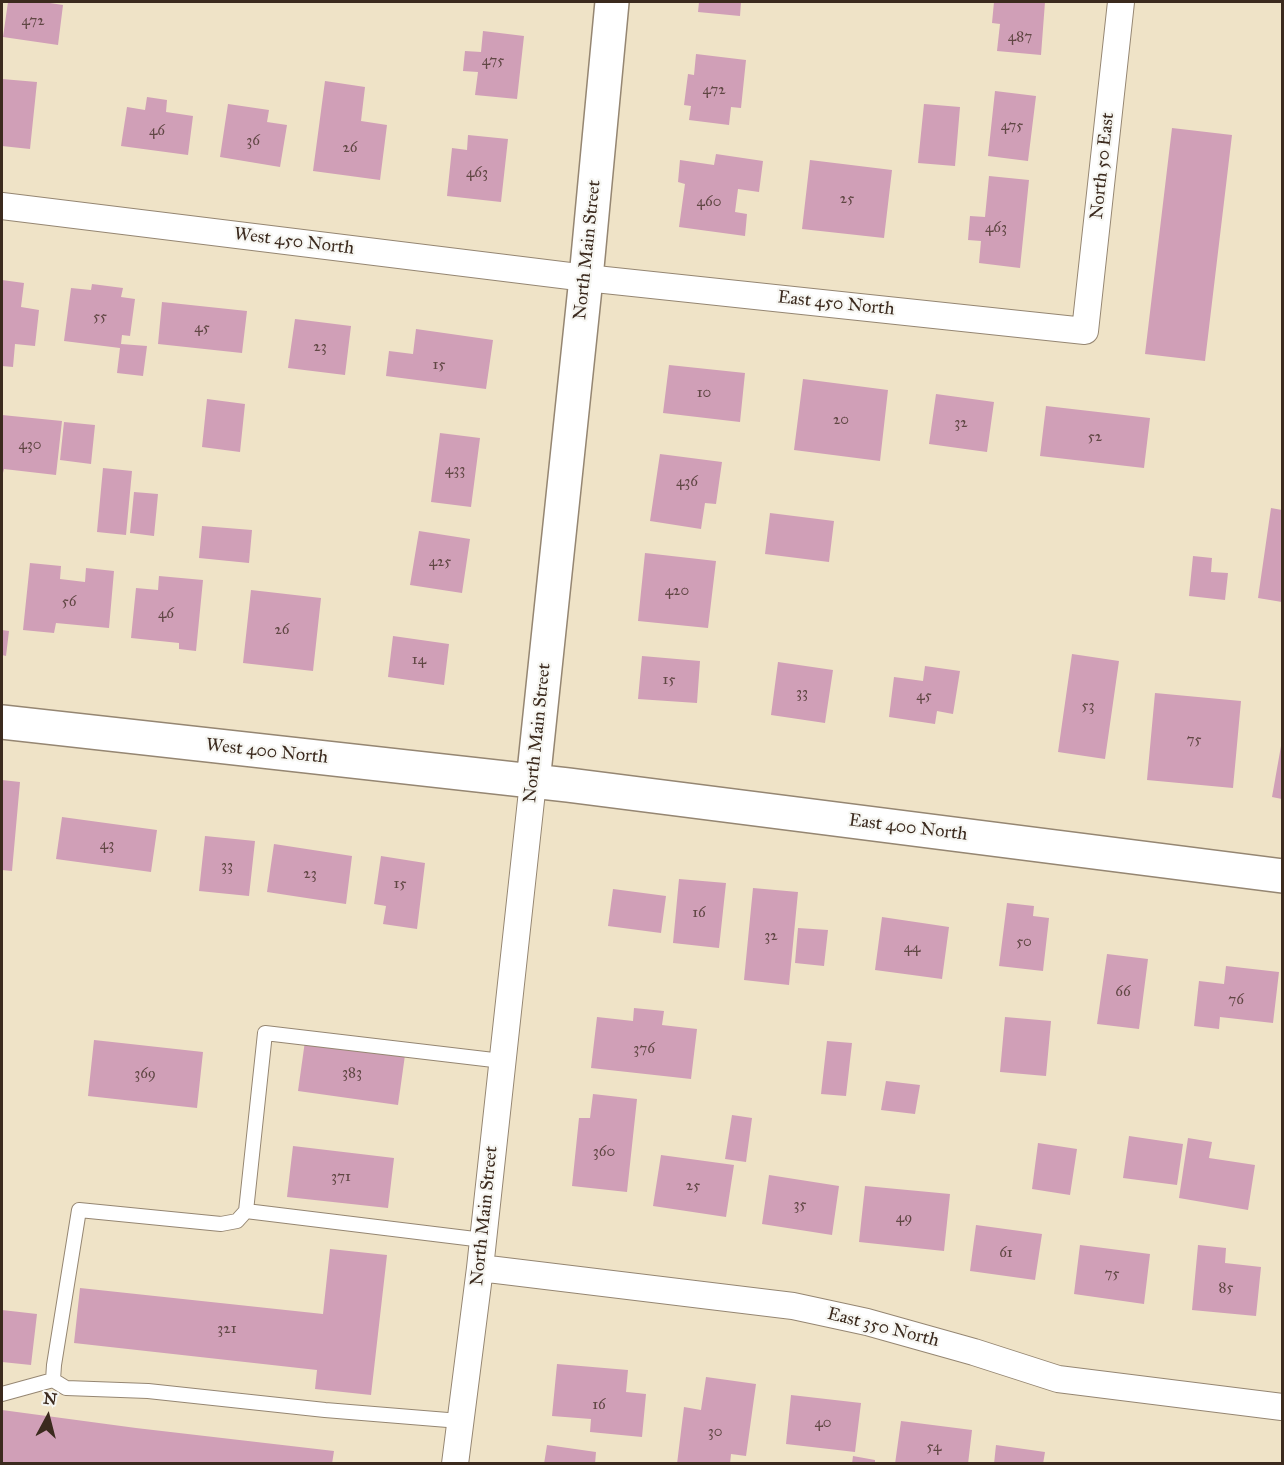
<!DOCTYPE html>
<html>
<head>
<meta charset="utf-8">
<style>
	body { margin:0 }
	#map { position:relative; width:1284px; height:1465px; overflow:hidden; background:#efe3c7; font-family:"IM FELL Great Primer",serif }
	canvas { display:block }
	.frame { position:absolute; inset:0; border:3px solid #3b2a1e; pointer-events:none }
	.north { position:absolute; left:18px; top:1387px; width:60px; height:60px; -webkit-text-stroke:4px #f6f6f2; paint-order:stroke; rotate:7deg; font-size:16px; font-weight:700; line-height:24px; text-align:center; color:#3b2a1e }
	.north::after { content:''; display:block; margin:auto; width:21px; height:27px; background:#3b2a1e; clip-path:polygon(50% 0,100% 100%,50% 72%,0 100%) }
</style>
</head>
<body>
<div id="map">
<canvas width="1284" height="1465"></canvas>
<div class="frame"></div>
<div class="north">N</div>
</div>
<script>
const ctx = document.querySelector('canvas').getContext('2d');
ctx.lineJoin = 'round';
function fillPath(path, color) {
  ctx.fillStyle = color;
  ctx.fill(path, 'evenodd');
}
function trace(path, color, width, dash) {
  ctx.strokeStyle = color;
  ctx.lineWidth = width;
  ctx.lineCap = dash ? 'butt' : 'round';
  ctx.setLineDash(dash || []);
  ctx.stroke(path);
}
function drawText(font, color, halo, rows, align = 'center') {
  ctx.font = font + ' "IM FELL Great Primer",serif';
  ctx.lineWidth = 4.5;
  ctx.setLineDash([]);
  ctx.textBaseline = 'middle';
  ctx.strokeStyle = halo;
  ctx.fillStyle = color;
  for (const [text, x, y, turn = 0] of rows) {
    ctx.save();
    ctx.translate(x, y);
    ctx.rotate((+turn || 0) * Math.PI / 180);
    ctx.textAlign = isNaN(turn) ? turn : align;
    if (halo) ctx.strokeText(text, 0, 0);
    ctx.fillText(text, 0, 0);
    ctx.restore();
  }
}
fillPath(new Path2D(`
	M 8,2 L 50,2 L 50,3 L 63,5 L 58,45 L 3,37 Z
	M 699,2 L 741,2 L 740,16 L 698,12 Z
	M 994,2 L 1045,2 L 1041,55 L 997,51 L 1000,24 L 992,23 Z
	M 483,31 L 524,36 L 517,99 L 475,95 L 478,72 L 463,71 L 465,51 L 481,52 Z
	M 696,54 L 746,60 L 741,108 L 731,107 L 729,125 L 689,120 L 691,106 L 684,105 L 688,74 L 694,75 Z
	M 2,79 L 37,82 L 30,149 L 2,146 Z
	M 325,81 L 365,87 L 361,121 L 387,125 L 380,180 L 313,171 Z
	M 995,91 L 1036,96 L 1028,161 L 988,156 Z
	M 147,97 L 167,100 L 166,112 L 193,116 L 188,155 L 121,146 L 127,107 L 145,110 Z
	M 228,104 L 269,110 L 267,122 L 287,125 L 280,167 L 220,157 Z
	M 924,104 L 960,107 L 955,166 L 918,163 Z
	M 1172,128 L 1232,135 L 1205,361 L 1145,354 Z
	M 468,135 L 508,139 L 501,202 L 447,196 L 452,148 L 467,150 Z
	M 716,154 L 763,161 L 759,192 L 738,189 L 735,212 L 747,214 L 745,236 L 679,227 L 685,184 L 678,182 L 680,160 L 714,165 Z
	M 810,160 L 892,170 L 884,238 L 802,229 Z
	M 989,176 L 1029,180 L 1020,268 L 979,263 L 981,241 L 968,240 L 970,216 L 985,217 Z
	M 2,280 L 24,283 L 21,307 L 39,310 L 35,346 L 15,344 L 13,367 L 2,366 Z
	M 92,284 L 123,288 L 121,297 L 135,299 L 130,336 L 122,335 L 121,344 L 147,346 L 143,376 L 117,373 L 120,348 L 64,341 L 71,288 L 91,290 Z
	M 162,302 L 247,311 L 242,353 L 158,344 Z
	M 295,319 L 351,326 L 345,375 L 288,368 Z
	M 416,329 L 493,340 L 486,389 L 386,376 L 389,351 L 413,354 Z
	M 669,365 L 745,373 L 740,422 L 663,413 Z
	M 803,379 L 888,390 L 880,461 L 794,450 Z
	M 936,394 L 994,402 L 987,452 L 929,444 Z
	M 207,399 L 245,404 L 240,452 L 202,447 Z
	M 1046,406 L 1150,418 L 1144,468 L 1040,456 Z
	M 2,415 L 62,421 L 56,475 L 4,469 L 2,477 Z
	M 64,422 L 95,425 L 91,464 L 60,460 Z
	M 440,433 L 480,438 L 471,507 L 431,502 Z
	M 660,454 L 722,462 L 716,504 L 705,503 L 701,529 L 650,521 Z
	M 103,468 L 132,471 L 126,535 L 97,532 Z
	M 134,492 L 158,494 L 154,536 L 130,533 Z
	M 1271,508 L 1282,510 L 1282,602 L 1258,598 Z
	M 770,513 L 834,521 L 829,562 L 765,554 Z
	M 202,526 L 252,530 L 249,563 L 199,558 Z
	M 419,531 L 470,539 L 462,593 L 410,585 Z
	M 645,553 L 716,561 L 708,628 L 638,621 Z
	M 1193,556 L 1212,558 L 1211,572 L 1228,573 L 1225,600 L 1189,596 Z
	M 30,563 L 61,566 L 60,579 L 85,582 L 86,568 L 114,571 L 109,628 L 56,623 L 54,633 L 23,630 Z
	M 159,576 L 203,580 L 196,651 L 179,649 L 179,643 L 131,638 L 136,588 L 158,590 Z
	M 251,590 L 321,598 L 313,671 L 243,663 Z
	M 2,630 L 9,631 L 6,656 L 2,655 Z
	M 393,636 L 449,644 L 444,685 L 388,677 Z
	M 1072,654 L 1119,661 L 1105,759 L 1058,752 Z
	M 642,656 L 700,661 L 697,703 L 638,699 Z
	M 778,662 L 833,670 L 825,723 L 771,715 Z
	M 925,666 L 960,671 L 953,714 L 937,711 L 935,724 L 889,717 L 894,677 L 923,681 Z
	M 1155,693 L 1241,701 L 1233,788 L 1147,780 Z
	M 1281,746 L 1282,746 L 1282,799 L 1272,797 Z
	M 2,780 L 20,782 L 12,871 L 2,870 Z
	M 62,817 L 157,830 L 151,872 L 56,859 Z
	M 205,836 L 255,841 L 249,896 L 199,891 Z
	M 274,844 L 352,856 L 346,904 L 267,892 Z
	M 381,856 L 425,863 L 417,929 L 383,924 L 386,906 L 374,904 Z
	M 679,879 L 726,883 L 719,948 L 673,943 Z
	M 753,888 L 798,892 L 789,985 L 744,980 Z
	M 613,889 L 666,896 L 661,933 L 608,926 Z
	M 1007,903 L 1034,906 L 1033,916 L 1049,918 L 1043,971 L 999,966 Z
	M 882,917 L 949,927 L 942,979 L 875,970 Z
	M 798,928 L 828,930 L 824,966 L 795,963 Z
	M 1107,954 L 1148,959 L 1139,1029 L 1097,1024 Z
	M 1226,966 L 1279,972 L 1273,1023 L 1220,1017 L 1219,1029 L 1194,1026 L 1199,981 L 1224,984 Z
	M 634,1008 L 664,1011 L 662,1025 L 697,1029 L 691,1079 L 591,1068 L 597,1017 L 633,1021 Z
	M 1005,1017 L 1051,1021 L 1046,1076 L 1000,1072 Z
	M 94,1040 L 203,1052 L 197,1108 L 88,1096 Z
	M 305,1041 L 405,1055 L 398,1105 L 298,1091 Z
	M 827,1041 L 852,1043 L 846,1096 L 821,1094 Z
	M 886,1081 L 920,1085 L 915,1114 L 881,1110 Z
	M 593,1094 L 637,1099 L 627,1192 L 572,1186 L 579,1118 L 590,1118 Z
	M 732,1115 L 752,1118 L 746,1162 L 725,1159 Z
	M 1129,1136 L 1183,1144 L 1177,1185 L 1123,1178 Z
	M 1188,1138 L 1212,1142 L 1209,1158 L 1255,1165 L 1248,1210 L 1179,1198 Z
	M 1038,1143 L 1077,1149 L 1070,1195 L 1032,1189 Z
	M 293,1146 L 394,1158 L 388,1208 L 287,1197 Z
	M 661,1155 L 734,1165 L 726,1217 L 653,1206 Z
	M 769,1175 L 839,1186 L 832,1235 L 762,1224 Z
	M 865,1186 L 950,1194 L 944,1251 L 859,1242 Z
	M 976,1225 L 1042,1234 L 1035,1280 L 970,1271 Z
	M 1080,1245 L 1150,1254 L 1144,1304 L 1074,1294 Z
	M 1198,1245 L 1226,1248 L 1225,1263 L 1261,1267 L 1256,1316 L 1192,1310 Z
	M 330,1249 L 387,1255 L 371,1395 L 315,1389 L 317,1370 L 74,1343 L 80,1288 L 323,1314 Z
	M 2,1310 L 37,1314 L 31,1365 L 2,1362 Z
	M 557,1364 L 628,1370 L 626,1392 L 646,1394 L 642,1437 L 590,1432 L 591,1419 L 552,1416 Z
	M 706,1377 L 756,1384 L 746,1456 L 731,1454 L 730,1464 L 677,1464 L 684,1407 L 701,1410 Z
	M 791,1395 L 861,1403 L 855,1452 L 786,1444 Z
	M 2,1410 L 136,1428 L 334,1451 L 332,1464 L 2,1464 Z
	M 901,1421 L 972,1430 L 968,1464 L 895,1464 Z
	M 547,1445 L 596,1452 L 595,1464 L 544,1464 Z
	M 996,1445 L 1045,1452 L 1043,1464 L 994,1464 Z
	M 853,1456 L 875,1460 L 875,1464 L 852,1464 Z`), '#d09fb7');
const lane = new Path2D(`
	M 246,1211 L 237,1221 L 221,1224 L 79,1210 L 54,1365 L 53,1380 L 66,1388 L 148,1391 L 325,1410 L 460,1421
	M 483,1240 L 246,1211 L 265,1033 L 502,1061
	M 2,1394 L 53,1380`);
const street = new Path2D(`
	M 2,206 L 586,278 L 1085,331 L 1121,2
	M 480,1268 L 793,1306 L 867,1322 L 974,1352 L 1058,1379 L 1282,1407
	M 455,1464 L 480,1268 L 533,782`);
const secondary = new Path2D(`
	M 2,722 L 568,785 L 1282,876
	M 533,782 L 586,278 L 612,2`);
trace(lane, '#958672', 16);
trace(street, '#958672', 28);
trace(secondary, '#958672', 36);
trace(lane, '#fff', 14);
trace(street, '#fff', 26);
trace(secondary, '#fff', 33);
drawText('15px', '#604744', null, [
	["472",33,21],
	["487",1020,37],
	["475",493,61],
	["472",714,90],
	["475",1012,126],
	["46",157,131],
	["36",253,141],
	["26",350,148],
	["463",477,173],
	["25",847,199],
	["460",709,202],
	["463",996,228],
	["55",100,317],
	["45",202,328],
	["23",320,347],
	["15",439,365],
	["10",704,393],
	["20",841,420],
	["32",961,423],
	["52",1095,437],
	["430",30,445],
	["433",455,470],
	["436",687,482],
	["425",440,562],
	["420",677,591],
	["56",69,602],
	["46",166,614],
	["26",282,630],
	["14",419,660],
	["15",669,680],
	["33",802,693],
	["45",924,696],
	["53",1088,706],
	["75",1194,740],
	["43",107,845],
	["33",227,866],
	["23",310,874],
	["15",400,884],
	["16",699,913],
	["32",771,936],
	["50",1024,942],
	["44",912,948],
	["66",1123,992],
	["76",1236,1000],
	["376",644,1049],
	["383",352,1073],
	["369",145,1074],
	["360",604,1152],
	["371",341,1177],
	["25",693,1186],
	["35",800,1205],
	["49",904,1218],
	["61",1006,1253],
	["75",1112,1274],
	["85",1226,1288],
	["321",227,1329],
	["16",599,1405],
	["40",823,1423],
	["30",715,1432],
	["54",934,1447]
]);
drawText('18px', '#3b2a1e', '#f6f6f2', [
	["North 50 East",1103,166,-84],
	["West 450 North",294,242,7],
	["North Main Street",588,250,-84],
	["East 450 North",836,304,6],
	["North Main Street",538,733,-84],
	["West 400 North",267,752,6],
	["East 400 North",908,828,7],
	["North Main Street",485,1216,-84],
	["East 350 North",883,1328,14]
]);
</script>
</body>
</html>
